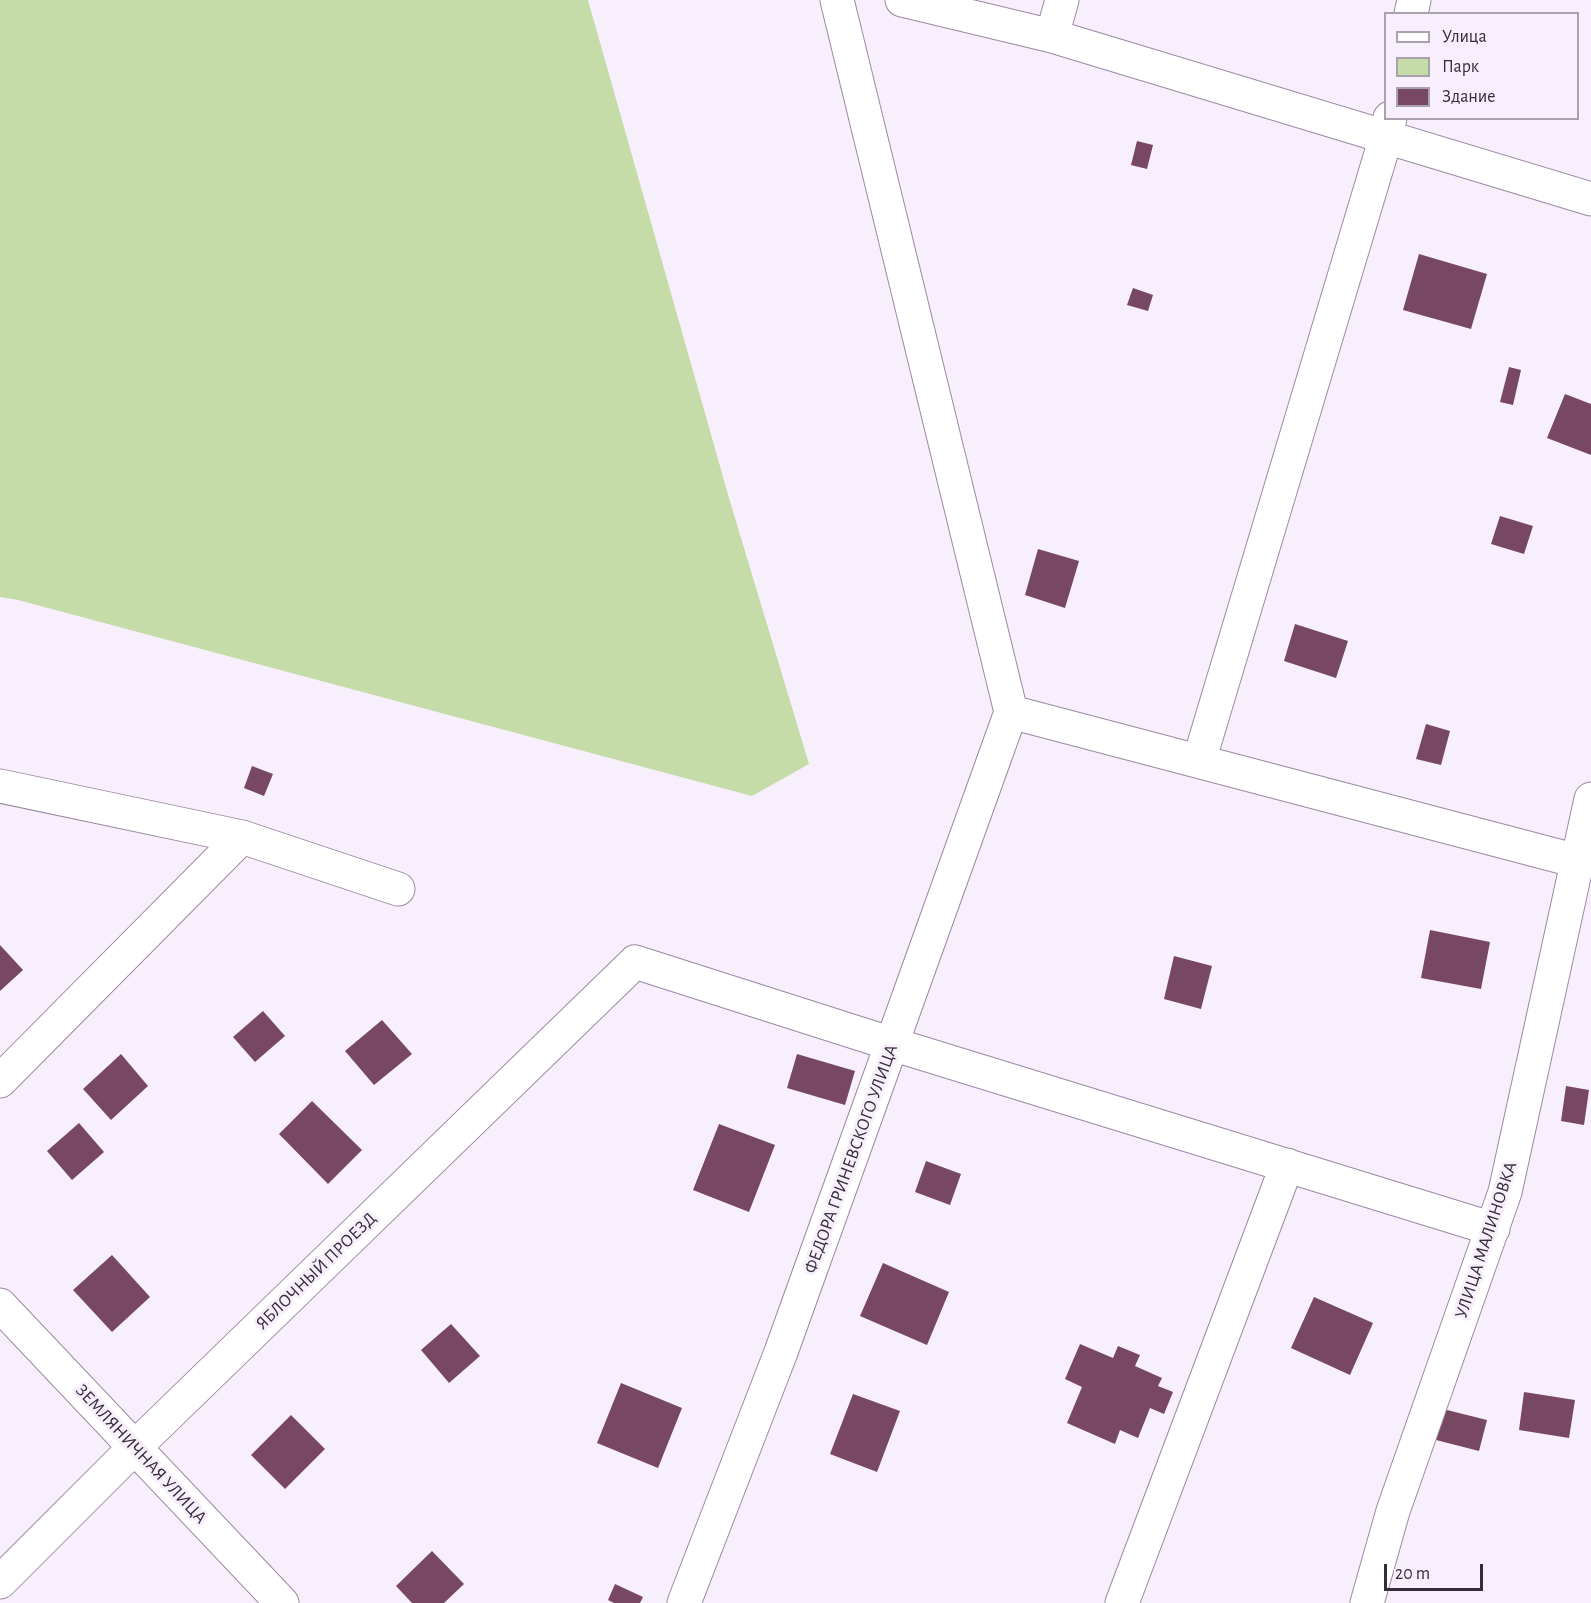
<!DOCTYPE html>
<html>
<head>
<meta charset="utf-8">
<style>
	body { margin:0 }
	#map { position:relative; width:1591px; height:1603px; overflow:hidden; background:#f8effc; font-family:"Alegreya Sans",sans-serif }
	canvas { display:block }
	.legend { position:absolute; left:1384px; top:12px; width:195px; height:108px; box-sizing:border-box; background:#f8effc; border:2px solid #aaa1ae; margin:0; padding:8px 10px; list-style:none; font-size:18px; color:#342c38 }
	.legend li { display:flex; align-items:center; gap:12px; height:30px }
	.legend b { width:30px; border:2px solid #aaa1ae }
	.scale { position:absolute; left:1384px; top:1564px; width:99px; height:27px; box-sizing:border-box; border:3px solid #342c38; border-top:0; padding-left:8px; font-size:18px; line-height:21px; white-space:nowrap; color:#342c38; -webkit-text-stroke:4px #f8effc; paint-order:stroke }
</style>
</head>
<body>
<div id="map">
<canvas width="1591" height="1603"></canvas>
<ul class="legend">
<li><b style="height:8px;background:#fff"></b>Улица</li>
<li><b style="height:16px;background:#c5dca8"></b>Парк</li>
<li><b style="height:16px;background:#784762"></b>Здание</li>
</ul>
<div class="scale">20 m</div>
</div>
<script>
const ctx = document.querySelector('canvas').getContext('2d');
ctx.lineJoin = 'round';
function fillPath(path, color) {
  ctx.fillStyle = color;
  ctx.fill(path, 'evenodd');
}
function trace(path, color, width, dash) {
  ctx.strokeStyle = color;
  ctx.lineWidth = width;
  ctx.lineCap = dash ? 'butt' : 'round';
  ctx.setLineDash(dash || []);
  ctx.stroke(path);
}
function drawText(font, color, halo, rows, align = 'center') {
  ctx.font = font + ' "Alegreya Sans",sans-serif';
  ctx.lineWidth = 6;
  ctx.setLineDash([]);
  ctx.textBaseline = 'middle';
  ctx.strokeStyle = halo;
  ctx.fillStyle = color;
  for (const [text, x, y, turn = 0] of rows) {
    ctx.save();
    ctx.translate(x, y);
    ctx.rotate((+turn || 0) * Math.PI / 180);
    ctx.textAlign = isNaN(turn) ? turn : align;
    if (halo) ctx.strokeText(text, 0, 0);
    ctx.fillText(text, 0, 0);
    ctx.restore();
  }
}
fillPath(new Path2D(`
	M 0,0 L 588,0 L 729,498 L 809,764 L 752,796 L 18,600 L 0,597 Z`), '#c5dca8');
fillPath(new Path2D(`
	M 1137,141 L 1153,145 L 1147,169 L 1131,165 Z
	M 1419,254 L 1487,274 L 1471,329 L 1403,310 Z
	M 1133,288 L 1153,295 L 1148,311 L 1127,305 Z
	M 1509,367 L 1521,370 L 1513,405 L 1500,402 Z
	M 1565,394 L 1591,404 L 1591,455 L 1547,438 Z
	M 1500,516 L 1533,526 L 1524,554 L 1491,544 Z
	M 1038,549 L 1079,561 L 1065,608 L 1025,595 Z
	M 1295,624 L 1348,641 L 1336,678 L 1284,661 Z
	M 1426,724 L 1450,731 L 1441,765 L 1416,759 Z
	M 252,766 L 273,774 L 264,796 L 244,788 Z
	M 1430,930 L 1490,942 L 1481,989 L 1421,978 Z
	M 0,945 L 23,970 L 0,991 Z
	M 1174,956 L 1212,966 L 1201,1009 L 1164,999 Z
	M 263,1011 L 285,1036 L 255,1062 L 233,1037 Z
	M 382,1020 L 412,1054 L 374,1085 L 345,1051 Z
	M 121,1054 L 148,1086 L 111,1120 L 83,1089 Z
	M 797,1054 L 855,1071 L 845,1105 L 787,1088 Z
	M 1566,1086 L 1589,1090 L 1584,1125 L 1561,1121 Z
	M 312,1101 L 362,1150 L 328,1184 L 279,1134 Z
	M 79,1123 L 104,1152 L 72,1180 L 47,1151 Z
	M 719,1124 L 775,1145 L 749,1212 L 693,1190 Z
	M 926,1161 L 961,1174 L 950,1205 L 915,1192 Z
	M 112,1255 L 150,1297 L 112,1332 L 73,1290 Z
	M 883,1263 L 949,1292 L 927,1345 L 860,1316 Z
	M 1314,1297 L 1373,1323 L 1350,1375 L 1291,1348 Z
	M 451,1324 L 480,1356 L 449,1383 L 421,1350 Z
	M 1080,1344 L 1113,1358 L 1118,1346 L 1140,1355 L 1135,1366 L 1162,1378 L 1158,1386 L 1173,1392 L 1164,1414 L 1150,1408 L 1138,1438 L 1120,1430 L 1115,1444 L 1067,1423 L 1082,1387 L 1065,1379 Z
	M 621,1383 L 682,1408 L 658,1468 L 597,1443 Z
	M 1524,1392 L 1575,1400 L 1569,1438 L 1519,1430 Z
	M 853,1394 L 900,1411 L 877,1472 L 830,1454 Z
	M 1443,1409 L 1487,1420 L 1479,1451 L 1436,1440 Z
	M 291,1415 L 325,1449 L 285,1489 L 251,1455 Z
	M 432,1551 L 464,1584 L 444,1603 L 412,1603 L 396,1586 Z
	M 615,1584 L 643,1597 L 640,1603 L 614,1603 L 608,1600 Z`), '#784762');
const minor = new Path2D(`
	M 837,0 L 1011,712 L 1577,861
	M 902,0 L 1052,36 L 1591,199
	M 1411,14 L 1414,0
	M 1052,36 L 1062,0
	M 1199,761 L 1386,137 L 1390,118
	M 0,786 L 242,837 L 398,889
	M 0,1081 L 242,837
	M 0,1305 L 282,1603
	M 0,1582 L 134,1448 L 635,962 L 892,1044 L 1493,1229
	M 684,1603 L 781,1352 L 1011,712
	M 1122,1603 L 1287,1165
	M 1367,1603 L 1393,1511 L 1505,1192 L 1591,799`);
trace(minor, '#9c88a5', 35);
trace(minor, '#fff', 33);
drawText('18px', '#342c38', '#f8effc', [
	["ФЕДОРА ГРИНЕВСКОГО УЛИЦА",851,1159,-70],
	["УЛИЦА МАЛИНОВКА",1486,1240,-72],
	["ЯБЛОЧНЫЙ ПРОЕЗД",316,1271,-44],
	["ЗЕМЛЯНИЧНАЯ УЛИЦА",141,1454,47]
]);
</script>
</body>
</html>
